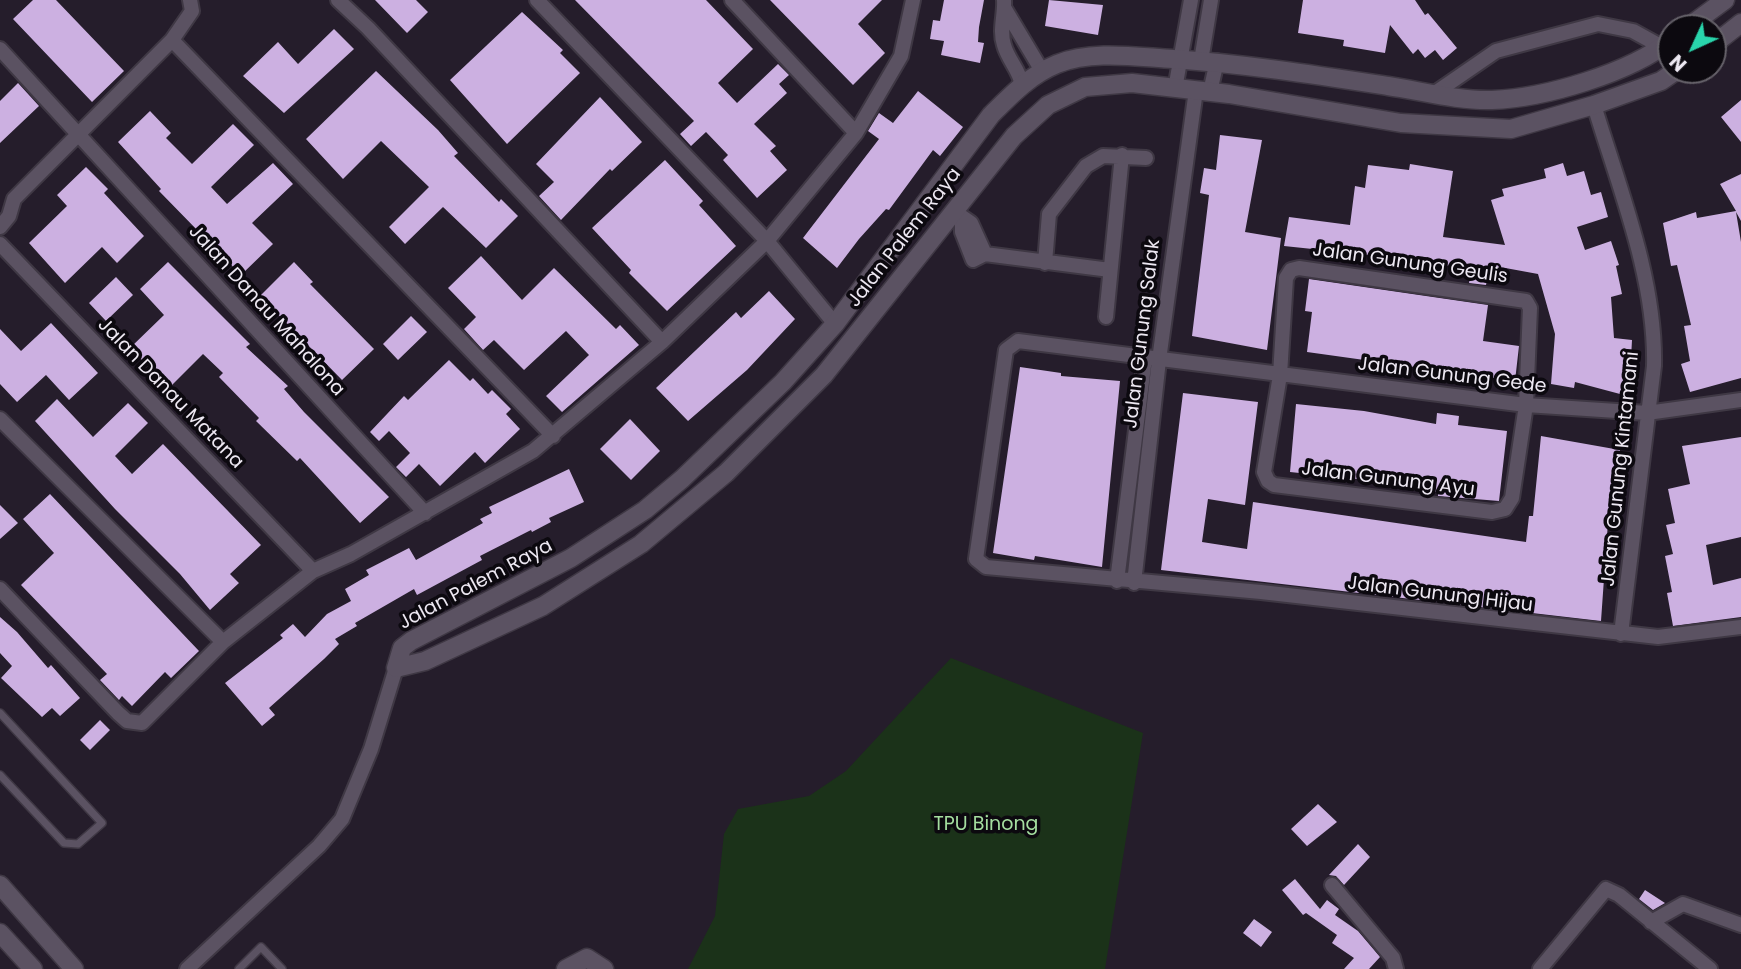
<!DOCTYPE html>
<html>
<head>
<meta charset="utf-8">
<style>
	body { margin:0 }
	#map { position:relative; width:1741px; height:969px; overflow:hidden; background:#251d2b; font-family:Poppins,sans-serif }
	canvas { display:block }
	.north { position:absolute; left:1657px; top:14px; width:70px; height:70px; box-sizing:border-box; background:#0c090f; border:2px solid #66626a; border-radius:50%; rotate:225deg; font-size:19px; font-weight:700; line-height:28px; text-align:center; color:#ede8f2 }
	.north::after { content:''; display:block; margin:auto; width:24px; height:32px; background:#29d5ac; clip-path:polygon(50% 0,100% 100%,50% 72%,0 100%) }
</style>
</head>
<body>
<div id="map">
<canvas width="1741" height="969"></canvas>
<div class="north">N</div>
</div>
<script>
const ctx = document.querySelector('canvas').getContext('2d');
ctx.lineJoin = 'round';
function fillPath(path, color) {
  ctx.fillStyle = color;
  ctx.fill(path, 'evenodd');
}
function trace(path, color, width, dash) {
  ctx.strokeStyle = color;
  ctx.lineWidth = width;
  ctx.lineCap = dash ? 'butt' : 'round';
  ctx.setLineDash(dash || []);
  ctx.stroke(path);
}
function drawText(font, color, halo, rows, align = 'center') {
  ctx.font = font + ' Poppins,sans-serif';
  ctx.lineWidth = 7;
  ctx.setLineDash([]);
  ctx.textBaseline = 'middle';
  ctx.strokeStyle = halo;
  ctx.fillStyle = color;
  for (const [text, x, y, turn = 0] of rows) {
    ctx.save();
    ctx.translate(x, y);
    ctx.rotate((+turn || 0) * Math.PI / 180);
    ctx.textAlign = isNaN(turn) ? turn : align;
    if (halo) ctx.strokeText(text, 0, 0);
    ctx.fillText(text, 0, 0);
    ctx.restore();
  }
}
fillPath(new Path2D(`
	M 951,658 L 1143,733 L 1105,969 L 688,969 L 715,916 L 724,834 L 738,809 L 809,796 L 846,771 Z`), '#1b3219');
fillPath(new Path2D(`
	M 33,0 L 56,0 L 124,71 L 92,102 L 13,19 Z
	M 375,0 L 416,0 L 428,12 L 407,33 Z
	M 575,0 L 706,0 L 753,49 L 718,83 L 737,103 L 778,64 L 789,75 L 779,84 L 787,93 L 754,124 L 776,146 L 770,151 L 787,170 L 757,198 L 723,160 L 728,155 L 706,132 L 691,146 L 680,134 L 694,121 Z
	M 770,0 L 882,0 L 858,24 L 885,53 L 853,85 Z
	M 944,0 L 984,0 L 979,27 L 978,42 L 984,43 L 980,63 L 941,55 L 944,41 L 930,39 L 933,20 L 940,21 Z
	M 1049,0 L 1103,5 L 1098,35 L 1045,26 Z
	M 1303,0 L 1415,0 L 1425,15 L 1428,13 L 1457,48 L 1443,60 L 1435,50 L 1425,58 L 1418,49 L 1413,54 L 1390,25 L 1385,53 L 1343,46 L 1344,40 L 1298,33 Z
	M 522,12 L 563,50 L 560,53 L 580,73 L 507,144 L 450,80 Z
	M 334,29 L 354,49 L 284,113 L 243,76 L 278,42 L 298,64 Z
	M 376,71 L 438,130 L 458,153 L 454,156 L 499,202 L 501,199 L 518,216 L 486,248 L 443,207 L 405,244 L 389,227 L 429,187 L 381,141 L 343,179 L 306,139 Z
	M 18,83 L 39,106 L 0,143 L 0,101 Z
	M 918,91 L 963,127 L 940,156 L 933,150 L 889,210 L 886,209 L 859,239 L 837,268 L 803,238 L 879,139 L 868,131 L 879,113 L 893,123 Z
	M 600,97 L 642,142 L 612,171 L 610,169 L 561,220 L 539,196 L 554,182 L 536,164 Z
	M 1741,100 L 1741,142 L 1721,117 Z
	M 150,111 L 171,133 L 166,138 L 192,164 L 233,124 L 254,145 L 211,187 L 227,204 L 273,163 L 293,184 L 252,223 L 273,244 L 241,275 L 159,191 L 161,189 L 118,142 Z
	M 1220,135 L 1262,140 L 1245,232 L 1281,238 L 1267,350 L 1192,336 L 1209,195 L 1200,193 L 1204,168 L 1216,170 Z
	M 665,160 L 703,201 L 699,205 L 736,246 L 667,311 L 629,273 L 631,270 L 592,228 Z
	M 1563,163 L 1567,176 L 1584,171 L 1591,195 L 1601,192 L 1608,217 L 1577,227 L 1585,250 L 1611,241 L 1619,265 L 1616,266 L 1622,294 L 1611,297 L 1614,338 L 1632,340 L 1631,359 L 1620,394 L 1575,382 L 1574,388 L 1551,384 L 1555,334 L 1538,274 L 1500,267 L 1499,271 L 1489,269 L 1486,285 L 1469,283 L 1471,270 L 1417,260 L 1284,246 L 1289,217 L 1350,225 L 1355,186 L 1365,188 L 1368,165 L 1409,170 L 1410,164 L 1453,171 L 1443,237 L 1505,245 L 1491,200 L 1504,196 L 1502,189 L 1546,178 L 1544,169 Z
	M 86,167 L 108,189 L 104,193 L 144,236 L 117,263 L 102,247 L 65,283 L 29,243 L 67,206 L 57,195 Z
	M 1741,174 L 1741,221 L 1736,212 L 1741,242 L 1741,378 L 1690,392 L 1681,364 L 1690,361 L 1684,326 L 1691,325 L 1677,265 L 1671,266 L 1663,223 L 1696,212 L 1697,218 L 1736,211 L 1720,184 Z
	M 481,256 L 522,300 L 554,268 L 616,329 L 620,325 L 639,345 L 562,412 L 546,396 L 589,355 L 566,331 L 524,370 L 494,340 L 483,350 L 464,329 L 476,317 L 448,288 Z
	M 168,262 L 250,344 L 246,347 L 288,386 L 284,389 L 304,412 L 389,497 L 360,523 L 300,458 L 297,461 L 256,421 L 259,418 L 219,377 L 223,373 L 203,354 L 169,388 L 130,348 L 164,315 L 140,289 Z
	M 294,262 L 313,282 L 310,284 L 374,349 L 342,380 L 260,296 Z
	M 116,277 L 133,295 L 106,321 L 89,303 Z
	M 1309,279 L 1488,305 L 1483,341 L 1519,346 L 1515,381 L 1307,352 L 1312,312 L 1305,311 Z
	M 769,291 L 795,319 L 747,370 L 688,421 L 656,388 L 736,312 L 741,318 Z
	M 411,316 L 427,332 L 398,360 L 383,344 Z
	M 51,323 L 98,373 L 69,400 L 46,375 L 17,402 L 0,384 L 0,329 L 21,351 Z
	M 449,360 L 470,381 L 473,378 L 488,394 L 492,390 L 511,409 L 506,414 L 520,429 L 485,463 L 475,452 L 440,486 L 419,464 L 406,477 L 396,467 L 410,453 L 389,431 L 379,441 L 370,432 L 404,396 L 408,400 Z
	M 1020,367 L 1061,373 L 1061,376 L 1120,381 L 1102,567 L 1035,556 L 1034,560 L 993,553 Z
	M 1183,393 L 1258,402 L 1245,505 L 1208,499 L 1202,542 L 1247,549 L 1253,502 L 1526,542 L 1529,516 L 1533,516 L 1541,436 L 1620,450 L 1608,522 L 1601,621 L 1161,570 Z
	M 57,399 L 93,437 L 128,403 L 148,423 L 115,456 L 132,474 L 163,444 L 261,545 L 230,574 L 239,583 L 210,610 L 180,574 L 115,509 L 35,421 Z
	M 1296,404 L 1364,411 L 1436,424 L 1437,413 L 1459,416 L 1458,425 L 1507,431 L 1499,501 L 1438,496 L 1438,492 L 1403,487 L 1404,484 L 1290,472 Z
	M 630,419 L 660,451 L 631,480 L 600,449 Z
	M 1741,437 L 1741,537 L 1706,545 L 1713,585 L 1741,578 L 1741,617 L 1673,626 L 1667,593 L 1672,592 L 1665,556 L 1673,554 L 1666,525 L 1675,523 L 1668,489 L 1690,484 L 1682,446 Z
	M 569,469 L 584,502 L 549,518 L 551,522 L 532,532 L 531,530 L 480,556 L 482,560 L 417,595 L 414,589 L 355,623 L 357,626 L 335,639 L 339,644 L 324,659 L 269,708 L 275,715 L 262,726 L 225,683 L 283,638 L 280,635 L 293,624 L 305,637 L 327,614 L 351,601 L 345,589 L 369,575 L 366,570 L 409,548 L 416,560 L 483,523 L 480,519 L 492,513 L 489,507 Z
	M 50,494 L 199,651 L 171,678 L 165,672 L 132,706 L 122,696 L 119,700 L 100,680 L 107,674 L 21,585 L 54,553 L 23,519 Z
	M 0,505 L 18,523 L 0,539 Z
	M 0,617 L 17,632 L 48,668 L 51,665 L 80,698 L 60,716 L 52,708 L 42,717 L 1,678 L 12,666 L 0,653 Z
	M 100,720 L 110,730 L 90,750 L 80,740 Z
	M 1318,804 L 1337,822 L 1307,846 L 1291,829 Z
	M 1358,844 L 1370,857 L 1344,885 L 1336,876 L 1329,875 Z
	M 1295,879 L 1320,909 L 1327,900 L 1339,909 L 1335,915 L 1358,931 L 1380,957 L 1369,969 L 1344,969 L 1354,958 L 1332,943 L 1337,935 L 1306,913 L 1303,915 L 1282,890 Z
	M 1645,890 L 1665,903 L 1653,910 L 1639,899 Z
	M 1254,919 L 1272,932 L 1261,947 L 1243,933 Z`), '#ccb0e1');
const service = new Path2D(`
	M 0,713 L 102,823 L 78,844 L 64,843 L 0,775
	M 239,969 L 261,947 L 282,969`);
const minor = new Path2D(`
	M 338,0 L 368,28 L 662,342
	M 537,0 L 767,241 L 835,324
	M 732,0 L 856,133
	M 1004,0 C 1005,15 999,30 1004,45 C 1008,60 1019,69 1022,85
	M 1005,9 L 1042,71
	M 172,40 L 553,436
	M 0,49 L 425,513
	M 1201,61 L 1211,0
	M 1175,89 L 1191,0
	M 1210,92 L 1217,61
	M 1435,93 L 1496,51 L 1598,24 L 1633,31 L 1662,47
	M 1594,105 C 1619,188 1656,278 1654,366 L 1621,634
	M 958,214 L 971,223 L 985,254
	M 962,218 L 962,232 L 973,260 L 985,254 L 1110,270
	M 0,227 L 9,216 L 14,199 L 172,40 L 192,11 L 190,0
	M 0,244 L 313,571
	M 1045,263 L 1049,214 L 1086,166 L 1103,156 L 1146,158
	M 1299,268 L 1526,301 L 1530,308 L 1526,405 L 1512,498 L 1505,509 L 1492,512 L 1274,485 L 1268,481 L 1264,472 L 1280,375 L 1286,278 L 1291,270 Z
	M 1106,317 L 1122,155
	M 1741,400 L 1647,413 L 1526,405 L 1018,341 L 1006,350 L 976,559 L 986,567 L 1261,592 L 1658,637 L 1741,627
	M 0,419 L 223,642
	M 1117,581 L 1145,358
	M 1134,583 L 1159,360 L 1196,90
	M 0,589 L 118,713 L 127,721 L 142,723 L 223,642 L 313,571 L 351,554 L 533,451 L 662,342 L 767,241 L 856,133 L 901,56 L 913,0
	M 1332,885 L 1393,958 L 1396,969
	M 1651,922 L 1683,904 L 1741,925
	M 187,969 L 319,846 L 342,819 L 371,749 L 396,668
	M 1540,969 L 1606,889 L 1619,895 L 1710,969`);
const tertiary = new Path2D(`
	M 1687,28 L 1725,0
	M 1671,40 C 1630,73 1545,98 1492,100 C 1458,101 1422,91 1388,86 C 1316,75 1245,64 1173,59 C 1136,57 1092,50 1057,64 C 1030,75 1011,95 991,115 L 835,324 L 783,382 L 682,479 L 645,510 L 571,558 L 411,641 L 402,648 L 396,668 L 425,661 L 543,606 L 641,544 L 726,473 L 824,375 L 1014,136 L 1048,105 L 1085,87 L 1132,83 L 1229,94 L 1401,123 L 1511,129 L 1594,105 L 1661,81 L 1677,70
	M 1713,45 L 1741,23
	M 0,885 L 74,969
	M 0,933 L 33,969
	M 566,969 L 587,958 L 604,969`);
trace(service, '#3f3844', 10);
trace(minor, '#3f3844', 18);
trace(tertiary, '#3f3844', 21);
trace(service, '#5b5262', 7);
trace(minor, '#5b5262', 14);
trace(tertiary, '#5b5262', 18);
drawText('19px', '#ede8f2', '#0c090f', [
	["Jalan Palem Raya",905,238,-52],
	["Jalan Gunung Geulis",1410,264,8],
	["Jalan Danau Mahalona",266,311,48],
	["Jalan Gunung Salak",1143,334,-83],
	["Jalan Gunung Gede",1452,376,7],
	["Jalan Danau Matana",170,394,46],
	["Jalan Gunung Kintamani",1621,469,-84],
	["Jalan Gunung Ayu",1388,480,7],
	["Jalan Palem Raya",476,585,-28],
	["Jalan Gunung Hijau",1440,595,7]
]);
drawText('19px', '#a5dfa0', '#0c090f', [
	["TPU Binong",986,825]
]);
</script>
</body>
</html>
